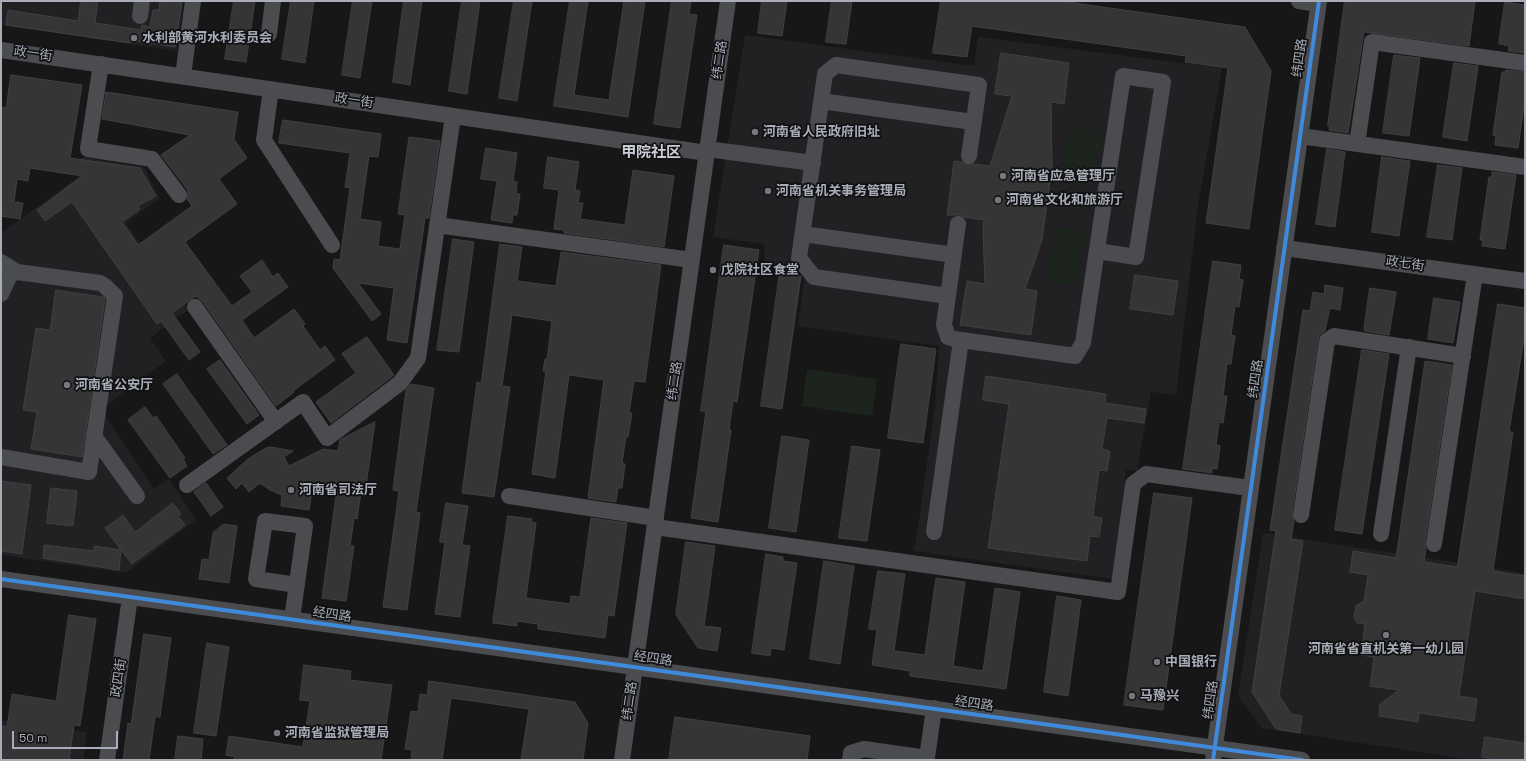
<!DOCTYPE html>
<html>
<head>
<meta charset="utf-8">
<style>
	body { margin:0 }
	#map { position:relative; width:1526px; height:761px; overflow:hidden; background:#171717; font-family:"Space Grotesk",sans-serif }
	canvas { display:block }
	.frame { position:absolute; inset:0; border:2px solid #a8adb8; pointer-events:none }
	.scale { position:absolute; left:12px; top:731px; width:106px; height:18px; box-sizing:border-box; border:2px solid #a8adb8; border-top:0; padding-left:5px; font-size:12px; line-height:14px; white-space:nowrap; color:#a8adb8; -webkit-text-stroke:3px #111113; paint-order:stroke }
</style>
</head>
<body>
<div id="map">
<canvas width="1526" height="761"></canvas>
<div class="frame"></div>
<div class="scale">50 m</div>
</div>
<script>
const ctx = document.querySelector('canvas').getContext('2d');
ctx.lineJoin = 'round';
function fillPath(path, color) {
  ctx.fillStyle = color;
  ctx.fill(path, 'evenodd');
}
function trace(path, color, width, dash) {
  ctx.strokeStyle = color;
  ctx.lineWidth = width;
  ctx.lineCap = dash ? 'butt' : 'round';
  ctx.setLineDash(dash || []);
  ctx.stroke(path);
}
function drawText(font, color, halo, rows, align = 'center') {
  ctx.font = font + ' "Space Grotesk","Noto Sans SC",sans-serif';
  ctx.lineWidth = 3.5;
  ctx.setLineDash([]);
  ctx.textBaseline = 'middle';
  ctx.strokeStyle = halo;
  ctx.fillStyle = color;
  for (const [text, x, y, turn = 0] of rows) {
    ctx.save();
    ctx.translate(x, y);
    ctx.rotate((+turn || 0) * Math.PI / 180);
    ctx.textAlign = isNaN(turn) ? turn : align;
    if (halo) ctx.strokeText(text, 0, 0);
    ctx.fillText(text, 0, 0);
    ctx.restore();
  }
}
fillPath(new Path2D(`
	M 1,1 L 184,1 L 177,51 L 1,25 Z
	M 745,35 L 974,66 L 978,37 L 1222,68 L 1198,205 L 1176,395 L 1151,392 L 1137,470 L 1126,470 L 1113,579 L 913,551 L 916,541 L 935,407 L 939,346 L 798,326 L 805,273 L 765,267 L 764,244 L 713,237 Z
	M 82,157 L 144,167 L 160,198 L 126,223 L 188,310 L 150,338 L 166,361 L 101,409 L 154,489 L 169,479 L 196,520 L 126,573 L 1,555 L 1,233 L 79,177 Z
	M 1263,533 L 1525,573 L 1525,760 L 1472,760 L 1262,728 L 1238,696 Z
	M 1,720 L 87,732 L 83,760 L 1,760 Z`), '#212123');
fillPath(new Path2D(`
	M 1072,128 C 1082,129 1096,128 1101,139 L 1095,177 L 1089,182 L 1064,178 C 1062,168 1064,135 1072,128 Z
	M 1057,227 L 1081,231 L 1084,236 L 1077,280 L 1073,286 L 1048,282 L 1047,276 L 1053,235 Z
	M 807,369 L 877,379 L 872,416 L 802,406 Z`), '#1d241e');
const building = new Path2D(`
	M 81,1 L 98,1 L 95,23 L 141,30 L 142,25 L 150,27 L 153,10 L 159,10 L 160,1 L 182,1 L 175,47 L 131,40 L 130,43 L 6,25 L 8,10 L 78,21 Z
	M 234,1 L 255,1 L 246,62 L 225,59 Z
	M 291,1 L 314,1 L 305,63 L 282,59 Z
	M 353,1 L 372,1 L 360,78 L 342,75 Z
	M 404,1 L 422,1 L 410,85 L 393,82 Z
	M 462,1 L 480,1 L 467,94 L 449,91 Z
	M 514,1 L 532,1 L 517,101 L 499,98 Z
	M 570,1 L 588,1 L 574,95 L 609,100 L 624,1 L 645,1 L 628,117 L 554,106 Z
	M 672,1 L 691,1 L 689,14 L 697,15 L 680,128 L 654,124 Z
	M 762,1 L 787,1 L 782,36 L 758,33 Z
	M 832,1 L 852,1 L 846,44 L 826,42 Z
	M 941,1 L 1060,1 L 1245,27 L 1271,71 L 1249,229 L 1206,223 L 1228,68 L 1185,62 L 1186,56 L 972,26 L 967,57 L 933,53 Z
	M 1345,1 L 1475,1 L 1469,46 L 1364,32 L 1348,133 L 1329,130 L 1330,126 L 1328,126 Z
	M 1505,2 L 1525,5 L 1525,53 L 1508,51 L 1509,46 L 1499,44 Z
	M 1001,53 L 1069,63 L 1064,104 L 1051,102 L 1052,166 L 1042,240 L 1025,289 L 1037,291 L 1031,335 L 960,325 L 967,281 L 985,284 L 983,231 L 984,220 L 964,217 L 960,215 L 947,215 L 954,161 L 962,162 L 968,165 L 974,164 L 990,166 L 1012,96 L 995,94 Z
	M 1394,55 L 1420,58 L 1409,136 L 1383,133 Z
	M 1454,63 L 1478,66 L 1467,141 L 1443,137 Z
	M 1506,70 L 1525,72 L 1525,99 L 1518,148 L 1495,145 L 1496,136 L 1493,135 L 1502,72 L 1505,72 Z
	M 11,75 L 82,85 L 70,158 L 140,168 L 156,196 L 138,206 L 140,209 L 122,222 L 138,245 L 192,206 L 187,199 L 188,194 L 187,189 L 161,155 L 190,135 L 102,119 L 106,92 L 238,112 L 234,139 L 247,158 L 219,179 L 237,204 L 185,242 L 232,306 L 252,292 L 240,276 L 262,260 L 273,277 L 278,273 L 288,287 L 242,320 L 254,338 L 294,309 L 305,324 L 303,326 L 320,350 L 325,346 L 335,360 L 293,391 L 294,392 L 276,406 L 203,302 L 196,296 L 172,313 L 200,352 L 189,360 L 161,321 L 157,324 L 72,202 L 45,221 L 37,210 L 82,176 L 30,168 L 28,181 L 17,179 L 14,202 L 23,203 L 20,219 L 1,216 L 1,107 L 6,108 Z
	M 283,120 L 381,134 L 378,157 L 369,156 L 360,219 L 381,222 L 378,246 L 400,249 L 405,215 L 398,214 L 409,137 L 440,141 L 429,218 L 425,218 L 407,343 L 387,340 L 394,288 L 358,283 L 381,314 L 372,321 L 333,268 L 334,259 L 340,260 L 350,188 L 345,187 L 350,153 L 279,143 Z
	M 486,148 L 517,153 L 513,181 L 517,182 L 516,194 L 520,194 L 517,215 L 513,215 L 512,223 L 491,220 L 497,181 L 481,179 Z
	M 1327,149 L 1345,152 L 1335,227 L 1316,224 Z
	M 548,157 L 579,162 L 575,190 L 580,191 L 578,203 L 583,203 L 580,219 L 625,225 L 633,170 L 674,176 L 664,247 L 564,233 L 564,230 L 554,229 L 559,190 L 544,188 Z
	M 1382,157 L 1410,161 L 1399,236 L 1372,232 Z
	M 1438,165 L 1462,168 L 1452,240 L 1427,237 Z
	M 1492,172 L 1516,175 L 1505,249 L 1482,246 L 1483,240 L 1480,240 L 1489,177 L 1492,177 Z
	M 453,239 L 474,242 L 459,352 L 437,350 Z
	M 500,244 L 522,247 L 517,281 L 556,286 L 561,252 L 661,265 L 645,382 L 634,381 L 629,413 L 632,413 L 628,437 L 626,437 L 622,463 L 625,464 L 622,488 L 618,488 L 616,502 L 588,498 L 604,380 L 569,375 L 555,478 L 532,474 L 546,371 L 543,371 L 545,359 L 547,359 L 552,321 L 512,315 L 502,386 L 510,387 L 494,497 L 462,493 L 477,382 L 481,383 Z
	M 724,245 L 759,250 L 737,402 L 733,401 L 729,430 L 731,430 L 718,522 L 691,518 L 706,411 L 701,411 Z
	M 1213,261 L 1241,265 L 1239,279 L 1243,280 L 1239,307 L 1235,306 L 1231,335 L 1235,336 L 1231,364 L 1227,364 L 1223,396 L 1227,396 L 1223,423 L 1219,422 L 1216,445 L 1220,446 L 1217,469 L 1212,468 L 1212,473 L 1183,469 Z
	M 780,272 L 801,276 L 782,409 L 761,406 Z
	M 1135,275 L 1178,281 L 1173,315 L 1130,309 Z
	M 1325,285 L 1343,288 L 1340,310 L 1330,308 L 1325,331 L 1319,336 L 1318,340 L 1292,514 L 1294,521 L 1291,539 L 1303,541 L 1279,695 L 1291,714 L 1302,716 L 1300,733 L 1276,729 L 1252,692 L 1276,531 L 1270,530 L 1303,310 L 1310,311 L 1313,292 L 1324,294 Z
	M 1370,288 L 1396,292 L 1389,335 L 1365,331 L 1364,329 Z
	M 56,290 L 103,297 L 105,299 L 82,457 L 31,449 L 37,412 L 23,410 L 36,328 L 50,330 Z
	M 1434,298 L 1460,302 L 1453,343 L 1428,339 Z
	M 1498,304 L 1525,308 L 1525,338 L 1524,338 L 1509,432 L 1513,432 L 1493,571 L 1525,576 L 1525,599 L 1475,591 L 1459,696 L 1477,699 L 1474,721 L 1419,713 L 1418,722 L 1379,716 L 1380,704 L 1399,690 L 1370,686 L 1374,657 L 1361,655 L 1365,624 L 1357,623 L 1354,617 L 1356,606 L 1364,601 L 1368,575 L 1350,572 L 1353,551 L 1396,558 L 1425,361 L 1452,365 L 1425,543 L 1426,549 L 1424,562 L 1457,567 Z
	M 367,337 L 394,375 L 331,423 L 316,402 L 356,373 L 342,354 Z
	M 901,344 L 936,349 L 923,443 L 888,438 Z
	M 1362,350 L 1389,354 L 1362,534 L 1335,530 Z
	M 220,360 L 259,415 L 247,424 L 207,369 Z
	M 177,374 L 227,445 L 213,454 L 163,384 Z
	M 986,376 L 1106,394 L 1105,403 L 1146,409 L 1144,423 L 1107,418 L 1102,449 L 1110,451 L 1107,471 L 1099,470 L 1093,516 L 1102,518 L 1099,537 L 1090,536 L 1087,561 L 988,548 L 1009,404 L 983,400 Z
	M 411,384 L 434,388 L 416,512 L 420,513 L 407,610 L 383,607 L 399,491 L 393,490 L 406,390 Z
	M 145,407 L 153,418 L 156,416 L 185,458 L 183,459 L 187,466 L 170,478 L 128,420 Z
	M 375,422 L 365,493 L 361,492 L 357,519 L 354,518 L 350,546 L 354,546 L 346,601 L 322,598 L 337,489 L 313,485 L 309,510 L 281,506 L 282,495 L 270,490 L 260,483 L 249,492 L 242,483 L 236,489 L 227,478 L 248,459 L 266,448 L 271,447 L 293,451 L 284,457 L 289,466 L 323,449 L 338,451 L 340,440 Z
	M 782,436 L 809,440 L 796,532 L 769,528 Z
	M 852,446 L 880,450 L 867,541 L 839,538 Z
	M 1,481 L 31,485 L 22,554 L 1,551 Z
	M 206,483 L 223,507 L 211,516 L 194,492 Z
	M 51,488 L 77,491 L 73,526 L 47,523 Z
	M 1154,493 L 1192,498 L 1163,710 L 1124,705 Z
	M 173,503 L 181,514 L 178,516 L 185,525 L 132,564 L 121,550 L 119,570 L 43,558 L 44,545 L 94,551 L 94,546 L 121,550 L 105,528 L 123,515 L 135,532 Z
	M 446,503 L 468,506 L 462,545 L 470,546 L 460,617 L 435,614 L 445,542 L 440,542 Z
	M 508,516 L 532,519 L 531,522 L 536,523 L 526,598 L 570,604 L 571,596 L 580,597 L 591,518 L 627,523 L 614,616 L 608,615 L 605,638 L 538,629 L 538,624 L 517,621 L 517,626 L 493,623 Z
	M 224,524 L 237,526 L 229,583 L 199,579 L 202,559 L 209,560 L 213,533 Z
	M 686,542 L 715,546 L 704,626 L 721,628 L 717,651 L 698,648 L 676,615 Z
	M 766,554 L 783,557 L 783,561 L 797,563 L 784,650 L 771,648 L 770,656 L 752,653 Z
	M 824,561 L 854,566 L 840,664 L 810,659 Z
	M 878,571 L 905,574 L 894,651 L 925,655 L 936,578 L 965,582 L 953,666 L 983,671 L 995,588 L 1020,592 L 1006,689 L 910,676 L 910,671 L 872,665 L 877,630 L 869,629 Z
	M 1057,596 L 1081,600 L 1068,696 L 1044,692 Z
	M 69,615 L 96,619 L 80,726 L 74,725 L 69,760 L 1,760 L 1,726 L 7,727 L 12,694 L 56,701 Z
	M 144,634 L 171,638 L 160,717 L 155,717 L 149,760 L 123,760 L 128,723 L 131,724 Z
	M 207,643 L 229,647 L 216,736 L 194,733 Z
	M 304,665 L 351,671 L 350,680 L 392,685 L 381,760 L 234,760 L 235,757 L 226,755 L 229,736 L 303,747 L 310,701 L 300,700 Z
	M 429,681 L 575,702 L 588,723 L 583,760 L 521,760 L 529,709 L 451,698 L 442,760 L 411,760 L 412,750 L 405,749 L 411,711 L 418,712 L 420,694 L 427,695 Z
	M 675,717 L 810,736 L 807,760 L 669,760 Z
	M 178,736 L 203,739 L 201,760 L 175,760 Z
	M 1485,737 L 1525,743 L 1525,760 L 1500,760 L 1482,757 Z`);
fillPath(building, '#353536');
trace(building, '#3f4043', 1);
trace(new Path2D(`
	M 1299,1 L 1318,4
	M 140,16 L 142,1
	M 269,34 L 273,1
	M 1,50 L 707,153
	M 101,64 L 88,149 L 152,159 L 179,195
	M 183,76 L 193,1
	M 271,89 L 264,140 L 332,245
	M 821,101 L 973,122
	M 1300,136 L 1525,167
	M 1357,144 L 1372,42 L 1525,63
	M 707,149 L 813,163
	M 958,224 L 944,325 L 948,337 L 954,339 L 1075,356 L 1083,343 L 1123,76 L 1163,82 L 1136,257 L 1097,251
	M 437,225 L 692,260
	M 803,234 L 954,255
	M 1284,248 L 1525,281
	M 1,262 L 17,272
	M 948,296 L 814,277 L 799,258 L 825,74 L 836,65 L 979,85 L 969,156
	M 195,307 L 276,422
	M 94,436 L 137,496
	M 1,457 L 89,472 L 115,296 L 105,286 L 100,283 L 17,272 L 10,275 L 1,294
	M 187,485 L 303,402 L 327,438 L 400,383 L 418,358 L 453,116
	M 509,496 L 656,518
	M 1301,515 L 1327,341 L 1334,336 L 1463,356
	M 655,527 L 1118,592 L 1133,484 L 1146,474 L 1250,488
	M 934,532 L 961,340
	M 1381,534 L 1409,347
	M 1434,544 L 1475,274
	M 1,579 L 1302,760
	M 292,619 L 305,526 L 265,521 L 256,579 L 297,585
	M 107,760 L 130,597
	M 622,760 L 728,1
	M 850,760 L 851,753 L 864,749 L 927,758 L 934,708
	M 1213,760 L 1319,1`), '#4b4c50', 16);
trace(new Path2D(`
	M 1,579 L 1302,760
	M 1213,760 L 1319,1`), '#408adc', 4);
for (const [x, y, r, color] of [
	[134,38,4,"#757880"],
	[755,132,4,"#757880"],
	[1003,176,4,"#757880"],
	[768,191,4,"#757880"],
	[998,200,4,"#757880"],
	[713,270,4,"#757880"],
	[67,385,4,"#757880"],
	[291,490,4,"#757880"],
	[1386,635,4,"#757880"],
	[1157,662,4,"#757880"],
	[1132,696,4,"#757880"],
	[277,733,4,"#757880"]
]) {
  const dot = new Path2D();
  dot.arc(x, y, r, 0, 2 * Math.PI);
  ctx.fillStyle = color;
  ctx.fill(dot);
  trace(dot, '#111113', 1.5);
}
drawText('bold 13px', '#a8adb8', '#111113', [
	["水利部黄河水利委员会",142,38],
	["河南省人民政府旧址",763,132],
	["河南省应急管理厅",1011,176],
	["河南省机关事务管理局",776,191],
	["河南省文化和旅游厅",1006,200],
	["戊院社区食堂",721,270],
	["河南省公安厅",75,385],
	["河南省司法厅",299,490],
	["河南省省直机关第一幼儿园",1386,649,"center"],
	["中国银行",1165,662],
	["马豫兴",1140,696],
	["河南省监狱管理局",285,733]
], 'left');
drawText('13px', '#a8adb8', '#111113', [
	["政一街",33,54,8],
	["纬四路",1300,58,-82],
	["纬二路",720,60,-82],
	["政一街",354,101,8],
	["政七街",1405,264,8],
	["纬四路",1256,379,-82],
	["纬二路",675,381,-82],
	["经四路",332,615,8],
	["经四路",653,659,8],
	["政四街",119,678,-82],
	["纬四路",1211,700,-82],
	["纬二路",630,701,-82],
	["经四路",974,704,8]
]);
drawText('bold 15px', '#c9ccd4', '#111113', [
	["甲院社区",651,153]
]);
</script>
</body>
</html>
